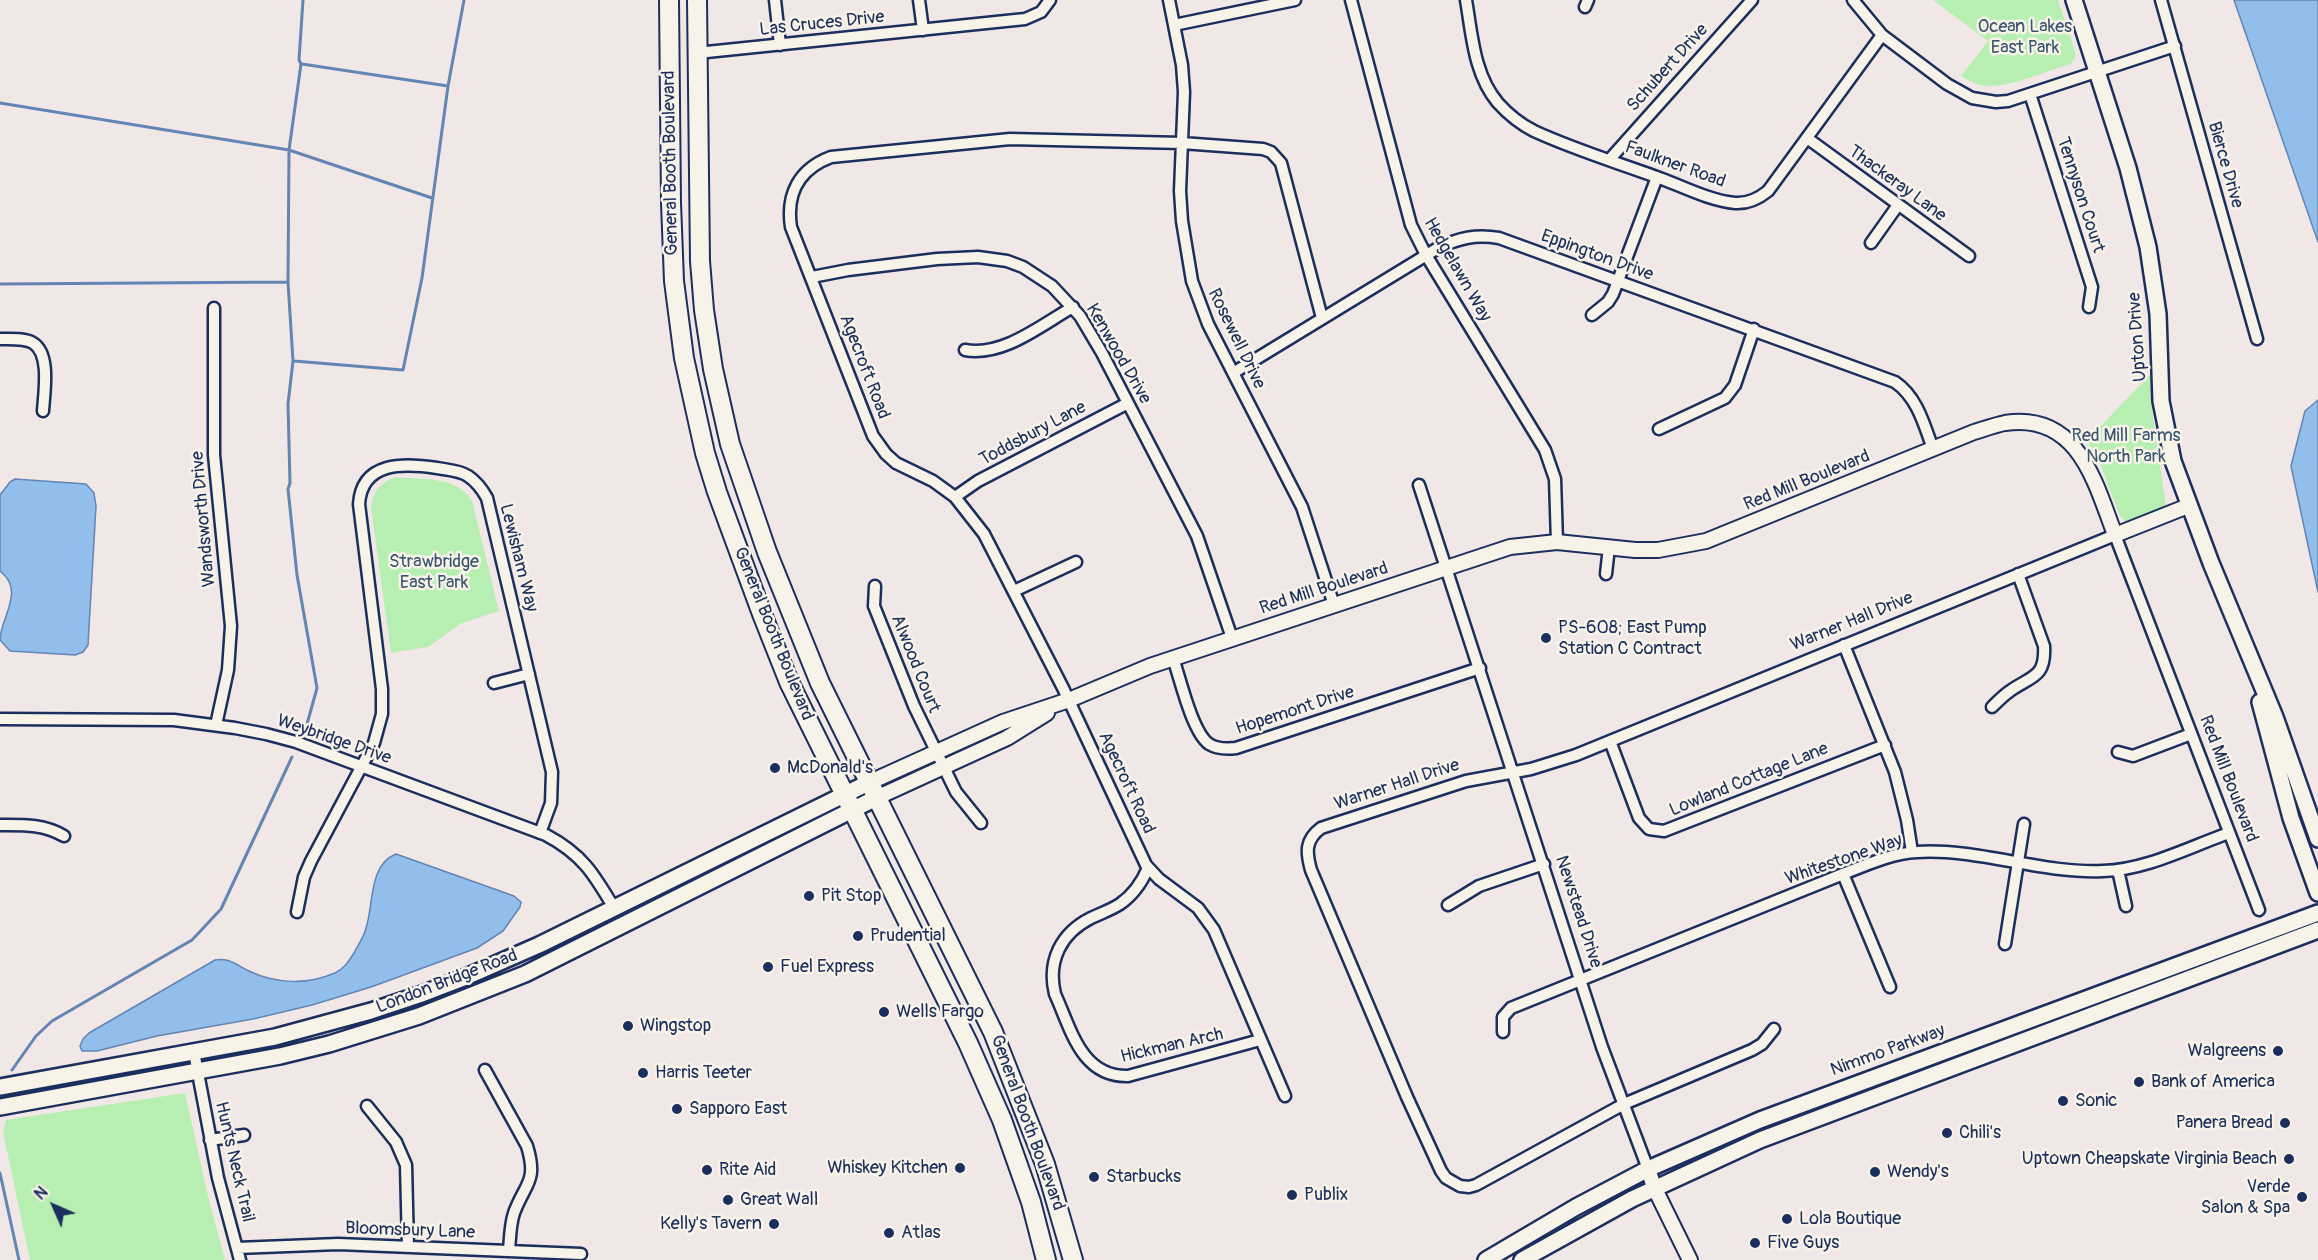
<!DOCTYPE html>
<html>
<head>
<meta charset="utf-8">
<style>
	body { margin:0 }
	#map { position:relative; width:2318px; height:1260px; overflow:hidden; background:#f2e7e7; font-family:Pangolin,sans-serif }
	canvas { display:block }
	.north { position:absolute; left:24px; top:1176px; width:60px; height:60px; -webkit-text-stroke:4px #f7f3e8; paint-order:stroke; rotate:315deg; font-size:16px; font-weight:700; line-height:24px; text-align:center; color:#1b2f5e }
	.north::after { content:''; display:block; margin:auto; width:21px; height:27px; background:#1b2f5e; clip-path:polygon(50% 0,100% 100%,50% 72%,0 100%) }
</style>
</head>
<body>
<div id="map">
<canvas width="2318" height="1260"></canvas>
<div class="north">N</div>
</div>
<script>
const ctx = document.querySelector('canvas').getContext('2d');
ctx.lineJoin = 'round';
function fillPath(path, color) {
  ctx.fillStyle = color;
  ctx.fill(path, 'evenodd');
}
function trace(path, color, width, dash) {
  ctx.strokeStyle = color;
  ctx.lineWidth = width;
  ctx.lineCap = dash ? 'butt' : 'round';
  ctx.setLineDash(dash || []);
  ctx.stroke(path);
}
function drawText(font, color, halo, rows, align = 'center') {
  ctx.font = font + ' Pangolin,sans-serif';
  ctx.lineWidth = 5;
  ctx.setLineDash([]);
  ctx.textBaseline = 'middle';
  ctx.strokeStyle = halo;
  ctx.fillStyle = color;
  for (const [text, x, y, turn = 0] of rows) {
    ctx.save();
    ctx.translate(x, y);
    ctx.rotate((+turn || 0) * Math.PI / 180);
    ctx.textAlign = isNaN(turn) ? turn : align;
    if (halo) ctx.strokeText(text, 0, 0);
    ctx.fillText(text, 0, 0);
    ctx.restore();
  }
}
fillPath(new Path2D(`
	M 1933,0 L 2058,0 L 2076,55 L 2071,64 C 2046,71 2012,87 1988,86 C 1978,86 1969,81 1961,76 L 1988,41 Z
	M 2151,374 L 2152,409 L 2166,507 L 2126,522 L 2120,516 L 2098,458 L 2086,441 Z
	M 395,477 C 422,480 456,475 472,501 L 499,611 L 460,624 L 428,647 L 391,653 L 371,507 C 373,491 380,483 395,477 Z
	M 185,1093 L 208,1196 L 225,1260 L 30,1260 L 3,1132 L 6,1120 Z`), '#b7efb2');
const water = new Path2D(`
	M 2234,0 L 2318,0 L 2318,242 Z
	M 2318,400 L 2318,592 L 2291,466 L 2305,411 Z
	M 15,479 L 86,484 L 94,493 L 96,506 L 88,645 L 83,652 L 75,655 L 10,651 L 0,640 C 0,618 26,591 0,571 L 0,495 L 10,482 Z
	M 396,854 L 514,896 L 521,902 L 520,907 L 503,931 L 477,948 L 371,987 L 312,1005 L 253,1019 L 157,1036 L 97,1051 L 82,1051 L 80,1046 L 83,1039 L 89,1033 L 215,960 C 229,957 238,966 249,971 C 276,984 307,985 335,973 C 344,969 349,961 354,953 C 358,945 364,937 366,928 C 374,905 368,865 396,854 Z`);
fillPath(water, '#92beeb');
trace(water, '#6285b3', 1.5);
trace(new Path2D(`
	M 303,0 L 299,60 L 301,64 L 289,150 L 288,282 L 293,361 L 288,404 L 290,483 L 288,489 L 297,575 L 317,688 L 307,724
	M 302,64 L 448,86
	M 0,103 L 289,150 L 432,198
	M 0,284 L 288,282
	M 294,361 L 403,370 L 422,278 L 448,86 L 464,0
	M 12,1070 L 36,1036 L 52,1021 L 192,940 L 221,909 L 292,757
	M 0,1173 L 19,1260`), '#6285b3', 3);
const minor = new Path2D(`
	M 775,0 L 780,45
	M 919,0 L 923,30
	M 1169,0 L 1182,65 L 1184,92 L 1180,191 L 1182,221 L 1192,281 L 1208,324 L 1302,507 L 1334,605
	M 1351,0 L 1411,225 L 1426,255 L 1545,450 L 1555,479 L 1557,542
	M 1466,0 C 1472,35 1474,75 1498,103 C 1508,114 1520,124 1534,131 C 1575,150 1619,163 1662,179 C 1684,187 1711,201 1735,203 C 1748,204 1758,199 1768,191 L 1882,35
	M 1853,0 L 1882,35 L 1947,84 L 1972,98 L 1996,102 L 2008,101 L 2175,46
	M 2161,0 L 2257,339
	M 1585,7 L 1588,0
	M 1174,25 L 1295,0
	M 697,53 L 1025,19 L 1041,12 L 1050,0
	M 2030,94 L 2092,287 L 2089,307
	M 1807,138 L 1969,256
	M 1610,159 L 1752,0
	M 1871,243 L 1898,205
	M 812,277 L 848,270 L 937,259 L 978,257 L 1007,261 L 1023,267 L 1052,286 L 1080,316 L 1102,353 L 1197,536 L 1232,638
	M 214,308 L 214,455 L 231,626 L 228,670 L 216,725
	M 1592,315 L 1608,302 L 1613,294 L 1657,177
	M 0,339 C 9,339 25,338 33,343 C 51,354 44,393 43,411
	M 965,350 C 1003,357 1041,325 1073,307
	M 1233,373 L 1438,248 C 1459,238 1476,234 1499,238 L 1895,382 C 1917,397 1924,424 1933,449
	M 1659,429 L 1725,398 L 1735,385 L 1754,329
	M 1419,485 L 1602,1047 L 1648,1169
	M 955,497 L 978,481 L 1128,403
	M 1606,574 L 1609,547
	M 875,586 L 874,606 L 914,706 L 956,792 L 981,823
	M 1014,591 L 1076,562
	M 1844,645 L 1895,772 L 1907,820 L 1912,852
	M 1173,658 C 1180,678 1192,732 1209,744 C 1217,749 1227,749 1236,748 L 1480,668
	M 494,683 L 529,674
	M 1992,707 C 1998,701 2004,695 2010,691 C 2031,676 2046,678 2044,646 L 2018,574
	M 0,719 L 174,720 L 235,728 L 266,734 L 296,742 L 546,835 C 582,854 594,874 614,908
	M 1610,741 L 1639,818 L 1649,829 L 1664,831 L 1885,745
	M 2118,752 L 2133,756 L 2191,734
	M 0,825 C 24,825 43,824 64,836
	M 1148,868 C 1142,882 1133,895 1120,904 C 1111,910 1101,913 1091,918 C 1061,933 1047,961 1055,994 C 1071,1029 1081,1077 1128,1076 L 1260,1040
	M 2118,870 L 2126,906
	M 1843,874 L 1890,987
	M 1448,905 L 1479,886 L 1544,864
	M 297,912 L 304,877 L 311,861 L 374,743 L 382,714 L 382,689 L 359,504 C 362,461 404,463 437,468 C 447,470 459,470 468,476 C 477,482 482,489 487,498 L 552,772 L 551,803 L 540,833
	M 2005,944 L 2024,824
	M 1774,1029 L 1762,1044 L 1752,1050 L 1624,1104 L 1476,1185 L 1469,1187 L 1460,1186 L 1446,1178 L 1441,1171 L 1407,1097 L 1311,870 C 1306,852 1305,840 1321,828 L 1466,781 L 1531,769 L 1576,755 L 2115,535 L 2259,910
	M 1503,1032 L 1503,1017 L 1511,1008 L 1843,874 C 1866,865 1892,853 1917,852 C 1978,848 2042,874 2103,871 C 2146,870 2189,847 2229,833
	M 194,1052 L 218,1178 L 240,1260
	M 485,1070 L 527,1146 C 538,1182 525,1183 514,1213 C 510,1225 510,1239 509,1251
	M 1285,1096 L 1214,930 L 1198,908 L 1159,879 L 1146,865 L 1063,688 L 984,534 L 955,497 L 933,481 L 896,463 L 886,454 L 873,436 L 791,227 C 786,194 799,169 831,157 L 1010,139 L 1182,143 L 1263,149 L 1271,152 L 1281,163 L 1322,318
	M 367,1106 L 396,1142 L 406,1165 L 408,1247
	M 210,1140 L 244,1135
	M 237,1248 L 338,1244 L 581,1254`);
const tertiary = new Path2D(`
	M 868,783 L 1003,722 L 1069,700 L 1150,666 L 1510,547 L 1557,542 L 1635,550 L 1658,550 L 1706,541 L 1974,432 C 1984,429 1995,425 2005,423 C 2078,412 2095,482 2115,535 L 2188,506
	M 876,798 L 1007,738 L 1047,713
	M 1648,1169 L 1654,1187 L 1690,1260`);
const secondary = new Path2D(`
	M 2074,0 L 2128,168 L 2148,247 L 2158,314 L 2161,401 L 2173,461 L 2211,563 L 2275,717 L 2318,839
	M 2260,702 L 2291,818 L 2318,893
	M 0,1087 L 275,1037 L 371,1011 L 419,995 L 466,977 L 539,945 L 868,783
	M 0,1107 L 280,1056 L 329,1044 L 419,1016 L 525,974 L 876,798
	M 1486,1260 L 1576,1207 L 1648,1169 L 1760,1120 L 2318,913
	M 1522,1260 L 1632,1199 L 1760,1140 L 2318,930`);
const trunk = new Path2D(`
	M 669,0 L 671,203 L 674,281 L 684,358 L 705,453 L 717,492 L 762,614 L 789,682 L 968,1043 L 1002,1120 L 1031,1202 L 1046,1260
	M 697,0 L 700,261 L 704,310 L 713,369 L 730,444 L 767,552 L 820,683 L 993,1032 L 1045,1164 L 1073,1260`);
trace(minor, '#1b2f5e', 15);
trace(tertiary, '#1b2f5e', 18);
trace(secondary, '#1b2f5e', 20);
trace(trunk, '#1b2f5e', 22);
trace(minor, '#f7f3e8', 10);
trace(tertiary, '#f7f3e8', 14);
trace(secondary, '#f7f3e8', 15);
trace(trunk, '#f7f3e8', 18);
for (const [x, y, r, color] of [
	[1546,638,6,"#1b2f5e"],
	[775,768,6,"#1b2f5e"],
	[809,896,6,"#1b2f5e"],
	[858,936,6,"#1b2f5e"],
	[768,967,6,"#1b2f5e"],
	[884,1012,6,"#1b2f5e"],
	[628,1026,6,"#1b2f5e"],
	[2278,1051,6,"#1b2f5e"],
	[643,1073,6,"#1b2f5e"],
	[2139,1082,6,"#1b2f5e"],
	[2063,1101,6,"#1b2f5e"],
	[677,1109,6,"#1b2f5e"],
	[2285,1123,6,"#1b2f5e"],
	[1947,1133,6,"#1b2f5e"],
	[2289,1159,6,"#1b2f5e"],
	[960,1168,6,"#1b2f5e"],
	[707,1170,6,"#1b2f5e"],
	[1875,1172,6,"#1b2f5e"],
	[1094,1177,6,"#1b2f5e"],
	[1292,1195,6,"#1b2f5e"],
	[2302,1197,6,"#1b2f5e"],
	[728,1200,6,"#1b2f5e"],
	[1787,1219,6,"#1b2f5e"],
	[774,1224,6,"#1b2f5e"],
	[889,1233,6,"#1b2f5e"],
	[1755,1243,6,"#1b2f5e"]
]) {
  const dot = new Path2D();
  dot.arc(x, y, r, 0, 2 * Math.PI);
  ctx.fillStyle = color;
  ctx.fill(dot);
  trace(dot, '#f7f3e8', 2);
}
drawText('18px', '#1b2f5e', '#f7f3e8', [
	["Las Cruces Drive",822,24,-6],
	["Schubert Drive",1668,68,-48],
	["General Booth Boulevard",671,163,-91],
	["Faulkner Road",1675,165,20],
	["Bierce Drive",2225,165,74],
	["Thackeray Lane",1897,184,36],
	["Tennyson Court",2080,195,72],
	["Eppington Drive",1597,256,20],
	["Hedgelawn Way",1457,270,60],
	["Upton Drive",2138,337,-94],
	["Rosewell Drive",1236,339,64],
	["Kenwood Drive",1118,354,60],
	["Agecroft Road",864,367,69],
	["Toddsbury Lane",1033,434,-28],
	["Red Mill Boulevard",1807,481,-22],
	["Wandsworth Drive",204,519,-95],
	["Lewisham Way",518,558,76],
	["Red Mill Boulevard",1324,589,-18],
	["Warner Hall Drive",1852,622,-22],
	["General Booth Boulevard",773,634,68],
	["Alwood Court",915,664,68],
	["Hopemont Drive",1295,711,-18],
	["Weybridge Drive",334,740,19],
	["Red Mill Boulevard",2228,779,69],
	["Lowland Cottage Lane",1749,780,-22],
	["Agecroft Road",1126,783,65],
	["Warner Hall Drive",1397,785,-18],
	["Whitestone Way",1844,860,-19],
	["Newstead Drive",1578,912,72],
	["London Bridge Road",447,982,-21],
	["Hickman Arch",1172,1046,-13],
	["Nimmo Parkway",1888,1051,-20],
	["General Booth Boulevard",1027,1123,70],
	["Hunts Neck Trail",234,1162,77],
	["Bloomsbury Lane",410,1231,2]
]);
drawText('18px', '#3a556f', '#f7f3e8', [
	["Ocean Lakes",2025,27],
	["East Park",2025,48],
	["Red Mill Farms",2126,436],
	["North Park",2126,457],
	["Strawbridge",434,562],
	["East Park",434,583]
]);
drawText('18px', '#1b2f5e', '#f7f3e8', [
	["PS-608; East Pump",1558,628],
	["Station C Contract",1558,649],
	["McDonald's",787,768],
	["Pit Stop",821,896],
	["Prudential",870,936],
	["Fuel Express",780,967],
	["Wells Fargo",896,1012],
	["Wingstop",640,1026],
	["Walgreens",2266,1051,"right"],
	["Harris Teeter",655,1073],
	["Bank of America",2151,1082],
	["Sonic",2075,1101],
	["Sapporo East",689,1109],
	["Panera Bread",2273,1123,"right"],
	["Chili's",1959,1133],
	["Uptown Cheapskate Virginia Beach",2277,1159,"right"],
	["Whiskey Kitchen",948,1168,"right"],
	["Rite Aid",719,1170],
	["Wendy's",1887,1172],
	["Starbucks",1106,1177],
	["Verde",2290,1187,"right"],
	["Salon & Spa",2290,1208,"right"],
	["Publix",1304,1195],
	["Great Wall",740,1200],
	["Lola Boutique",1799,1219],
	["Kelly's Tavern",762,1224,"right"],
	["Atlas",901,1233],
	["Five Guys",1767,1243]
], 'left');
</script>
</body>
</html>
